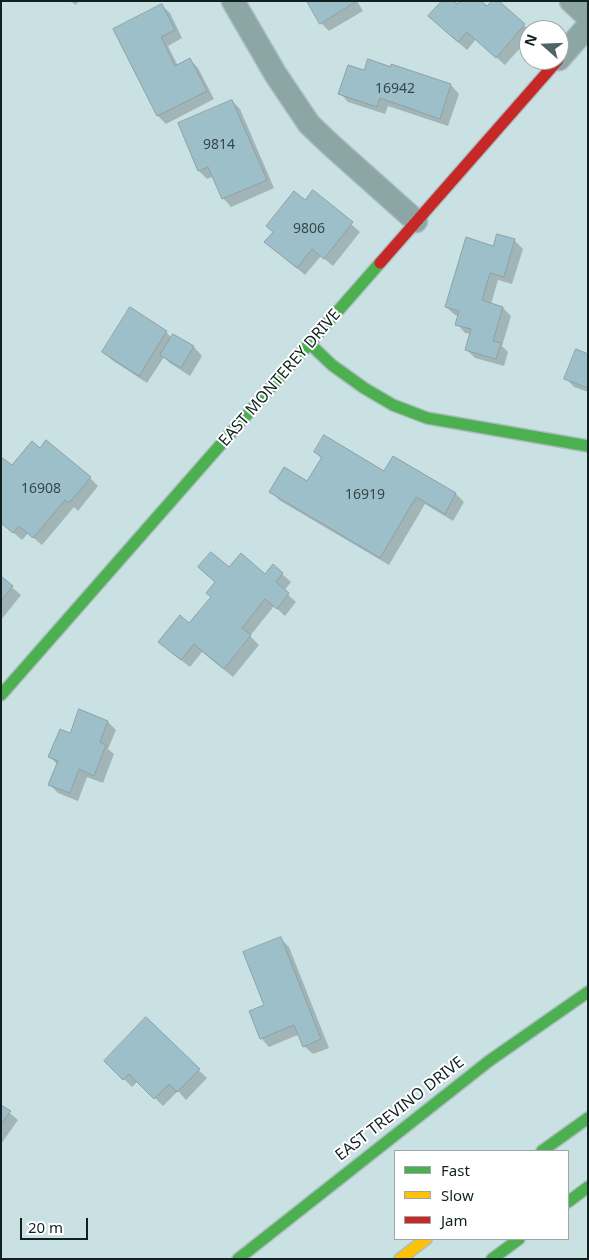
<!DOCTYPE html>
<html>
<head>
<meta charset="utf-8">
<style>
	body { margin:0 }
	#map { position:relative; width:589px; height:1260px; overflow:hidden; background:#cae1e4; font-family:"Noto Sans",sans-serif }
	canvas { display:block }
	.frame { position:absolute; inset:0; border:2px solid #112122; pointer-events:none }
	.legend { position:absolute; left:394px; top:1150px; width:175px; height:90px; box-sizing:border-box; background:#fff; border:1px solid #a0a6a7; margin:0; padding:6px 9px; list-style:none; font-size:15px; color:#112122 }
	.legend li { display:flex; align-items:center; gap:10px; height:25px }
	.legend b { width:25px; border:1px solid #a0a6a7 }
	.north { position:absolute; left:519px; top:20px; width:50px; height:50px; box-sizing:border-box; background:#fff; border:1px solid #a0a6a7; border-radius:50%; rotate:290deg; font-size:14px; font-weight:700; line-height:20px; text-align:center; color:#112122 }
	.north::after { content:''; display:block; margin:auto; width:18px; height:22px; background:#526466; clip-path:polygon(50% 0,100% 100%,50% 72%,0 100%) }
	.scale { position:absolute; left:20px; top:1218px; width:68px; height:22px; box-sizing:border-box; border:2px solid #112122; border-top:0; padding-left:6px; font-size:15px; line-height:18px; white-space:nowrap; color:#112122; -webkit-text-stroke:4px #fff; paint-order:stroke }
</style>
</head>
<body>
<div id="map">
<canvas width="589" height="1260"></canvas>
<div class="frame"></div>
<ul class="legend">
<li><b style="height:6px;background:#4caf50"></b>Fast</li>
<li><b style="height:6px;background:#ffc107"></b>Slow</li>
<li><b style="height:6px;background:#c62828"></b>Jam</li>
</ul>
<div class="north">N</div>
<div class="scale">20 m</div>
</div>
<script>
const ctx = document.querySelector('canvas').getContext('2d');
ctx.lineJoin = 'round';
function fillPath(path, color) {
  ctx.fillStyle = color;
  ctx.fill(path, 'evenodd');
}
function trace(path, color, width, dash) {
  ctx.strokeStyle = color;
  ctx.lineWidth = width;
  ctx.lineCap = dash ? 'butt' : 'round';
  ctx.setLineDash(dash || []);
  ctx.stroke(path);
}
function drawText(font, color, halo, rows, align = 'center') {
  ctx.font = font + ' "Noto Sans",sans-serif';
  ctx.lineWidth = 4;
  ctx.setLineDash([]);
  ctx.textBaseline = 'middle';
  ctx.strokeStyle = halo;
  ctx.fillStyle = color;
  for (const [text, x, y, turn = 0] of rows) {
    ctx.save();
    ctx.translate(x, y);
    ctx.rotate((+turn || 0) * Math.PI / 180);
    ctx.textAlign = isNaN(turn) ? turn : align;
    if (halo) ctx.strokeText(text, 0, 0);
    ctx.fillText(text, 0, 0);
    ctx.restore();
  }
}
fillPath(new Path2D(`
	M 70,1 L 79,1 L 76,5 Z
	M 308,1 L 357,1 L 363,11 L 329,31 L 321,23 Z
	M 497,1 L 529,30 L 529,38 L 505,65 L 476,39 L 467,50 L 438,25 L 458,6 L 487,8 Z
	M 161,5 L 170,13 L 182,38 L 168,46 L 178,66 L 190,60 L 198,68 L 214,99 L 166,124 L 158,116 L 115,29 Z
	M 392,66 L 451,85 L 459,94 L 448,126 L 388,106 L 385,114 L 348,102 L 340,93 L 365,72 L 392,68 Z
	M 232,101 L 240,109 L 274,188 L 231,207 L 223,198 L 214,176 L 207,179 L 199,171 Z
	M 313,191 L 360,232 L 333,266 L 321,256 L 305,275 L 266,242 Z
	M 514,240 L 523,249 L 512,284 L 498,280 L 491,304 L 503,308 L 511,316 L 502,346 L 508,352 L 504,366 L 475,358 L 466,349 L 471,334 L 465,333 L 457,324 L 459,316 L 455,315 L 446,307 L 494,247 Z
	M 166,332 L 172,338 L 174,335 L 194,347 L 202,356 L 190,376 L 170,363 L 164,357 L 147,383 L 112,360 L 103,352 Z
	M 588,355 L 588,392 L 574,387 L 566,378 Z
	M 40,449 L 90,478 L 98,486 L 78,511 L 74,507 L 42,545 L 28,533 L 22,540 L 1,522 L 12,467 Z
	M 315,452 L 385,473 L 394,457 L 456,494 L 464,502 L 453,521 L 425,504 L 389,565 L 279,500 L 271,491 L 308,483 L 322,459 Z
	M 273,566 L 291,582 L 284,591 L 296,602 L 285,616 L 274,606 L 250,636 L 259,645 L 233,677 L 202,652 L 190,667 L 168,650 L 213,597 L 229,569 L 265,575 Z
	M 1,578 L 21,595 L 1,620 Z
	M 108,722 L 116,730 L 108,749 L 114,754 L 103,783 L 87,777 L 78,801 L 58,793 L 50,785 L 58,765 L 50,757 L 71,735 Z
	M 280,938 L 289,947 L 329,1048 L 313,1054 L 304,1046 L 300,1034 L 269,1047 L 261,1038 L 266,1006 Z
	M 146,1019 L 207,1078 L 186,1100 L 178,1091 L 163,1106 L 138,1081 L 132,1087 L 106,1061 Z
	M 1,1106 L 18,1120 L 1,1144 Z`), '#0003');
const building = new Path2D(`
	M 307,1 L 355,1 L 355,2 L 320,24 Z
	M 442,1 L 454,1 L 457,4 L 460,1 L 481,1 L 487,6 L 492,1 L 499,1 L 525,24 L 496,58 L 467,32 L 458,42 L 428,16 Z
	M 162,4 L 175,30 L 161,37 L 175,66 L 190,58 L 207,91 L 157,116 L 113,29 Z
	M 368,59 L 391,67 L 391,64 L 451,84 L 440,119 L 380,98 L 377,107 L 338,94 L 348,65 L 364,70 Z
	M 232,100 L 267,180 L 222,199 L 208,167 L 198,171 L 178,123 Z
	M 313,190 L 353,222 L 324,259 L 312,249 L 297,268 L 264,242 L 273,232 L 266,226 L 294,191 L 305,200 Z
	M 497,234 L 515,239 L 504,277 L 490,273 L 482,300 L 503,307 L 493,341 L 501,343 L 496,359 L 465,350 L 471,329 L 455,325 L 459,311 L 445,307 L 466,237 L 493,246 Z
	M 130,307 L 167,331 L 139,376 L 102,352 Z
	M 173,334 L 194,346 L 181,368 L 160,355 Z
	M 576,349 L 588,354 L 588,388 L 564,379 Z
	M 324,435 L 384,471 L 393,456 L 456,493 L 445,514 L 416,497 L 380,558 L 269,492 L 284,467 L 307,481 L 322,457 L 314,452 Z
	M 46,440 L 91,477 L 69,503 L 65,500 L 33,538 L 19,526 L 13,533 L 1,523 L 1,457 L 12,465 L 32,441 L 40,448 Z
	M 211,552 L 229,567 L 241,553 L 265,574 L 273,564 L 283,573 L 276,582 L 289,593 L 277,609 L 265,599 L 242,628 L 251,635 L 224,669 L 194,644 L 181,660 L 158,642 L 180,615 L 189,623 L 211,597 L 206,593 L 215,582 L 198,567 Z
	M 1,576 L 13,586 L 1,601 Z
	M 79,709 L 108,721 L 100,742 L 106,745 L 94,776 L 79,769 L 70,793 L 48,785 L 58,761 L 48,757 L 60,729 L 70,733 Z
	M 281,937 L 321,1039 L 303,1047 L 294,1025 L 260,1039 L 249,1011 L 264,1005 L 243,952 Z
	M 146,1017 L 200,1069 L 177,1092 L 169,1084 L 154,1099 L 129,1074 L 123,1080 L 104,1061 Z
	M 1,1105 L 11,1111 L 1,1124 Z`);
fillPath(building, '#9dbfc9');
trace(building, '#8fa0a4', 1);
const street = new Path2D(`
	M 233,1 L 276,75 L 309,124 L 331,145 L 416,221
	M 571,1 L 588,17
	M 559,59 L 588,26`);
const fast = new Path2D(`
	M 310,344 L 332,365 L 364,388 L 393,405 L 427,418 L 588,446
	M 1,695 L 380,263
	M 542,1151 L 588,1118
	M 568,1202 L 588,1187
	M 238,1259 L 489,1061 L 588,992
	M 492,1259 L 519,1239`);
const slow = new Path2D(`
	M 400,1259 L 426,1239`);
const jam = new Path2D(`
	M 380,263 L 558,60`);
trace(street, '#aabdbf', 25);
trace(fast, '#aabdbf', 14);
trace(slow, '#aabdbf', 14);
trace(jam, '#aabdbf', 14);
trace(street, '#8ca6a5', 22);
trace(fast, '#4caf50', 11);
trace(slow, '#ffc107', 11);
trace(jam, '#c62828', 11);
drawText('14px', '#34484c', null, [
	["16942",395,89],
	["9814",219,145],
	["9806",309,229],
	["16908",41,489],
	["16919",365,495]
]);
drawText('16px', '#112122', '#fff', [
	["EAST MONTEREY DRIVE",280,378,-49],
	["EAST TREVINO DRIVE",400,1109,-38]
]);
</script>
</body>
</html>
